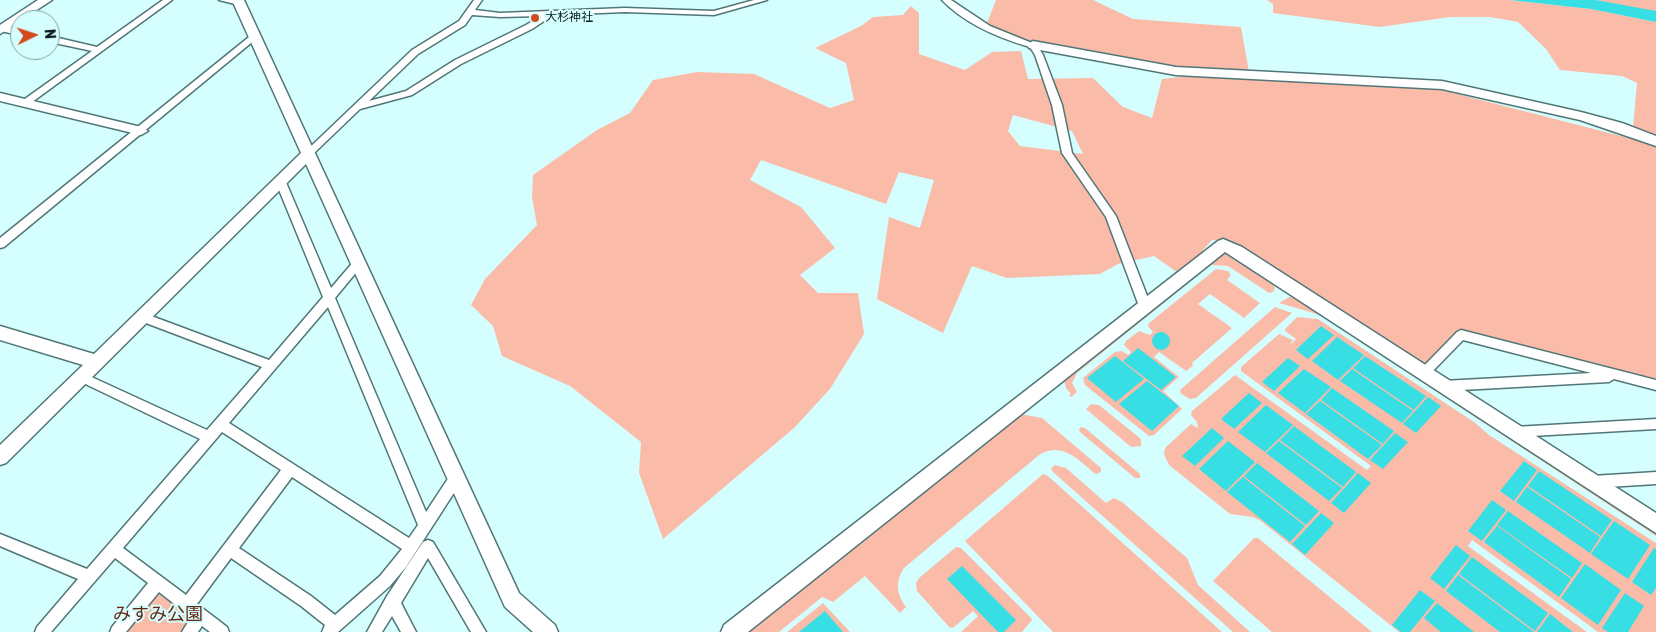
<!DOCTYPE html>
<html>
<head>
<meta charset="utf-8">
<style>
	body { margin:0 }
	#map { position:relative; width:1656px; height:632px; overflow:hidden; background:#d5feff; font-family:Rubik,sans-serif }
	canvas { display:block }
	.north { position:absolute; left:10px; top:10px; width:50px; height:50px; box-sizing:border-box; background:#d5feff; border:1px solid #85a4a5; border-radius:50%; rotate:86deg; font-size:14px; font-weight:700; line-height:20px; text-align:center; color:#0d1d1d }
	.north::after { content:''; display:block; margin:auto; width:18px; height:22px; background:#d34b1d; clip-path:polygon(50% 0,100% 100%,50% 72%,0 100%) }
</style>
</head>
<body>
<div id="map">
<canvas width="1656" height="632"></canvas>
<div class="north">N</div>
</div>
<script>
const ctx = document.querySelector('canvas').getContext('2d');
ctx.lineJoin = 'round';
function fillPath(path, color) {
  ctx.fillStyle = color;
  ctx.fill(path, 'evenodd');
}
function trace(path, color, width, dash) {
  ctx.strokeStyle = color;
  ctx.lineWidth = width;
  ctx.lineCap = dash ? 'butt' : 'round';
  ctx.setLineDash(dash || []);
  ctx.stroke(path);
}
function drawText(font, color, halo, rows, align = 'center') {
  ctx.font = font + ' Rubik,"Noto Sans JP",sans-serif';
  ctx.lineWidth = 4;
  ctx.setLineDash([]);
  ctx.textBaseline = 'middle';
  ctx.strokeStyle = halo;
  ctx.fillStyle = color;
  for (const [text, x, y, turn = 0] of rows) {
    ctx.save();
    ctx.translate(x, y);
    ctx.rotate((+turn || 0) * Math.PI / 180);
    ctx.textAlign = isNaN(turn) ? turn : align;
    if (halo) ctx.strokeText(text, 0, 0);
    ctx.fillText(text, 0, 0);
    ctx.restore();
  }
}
fillPath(new Path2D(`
	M 996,0 L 1093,0 L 1133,19 L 1241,27 L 1249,72 L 1168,68 L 1009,37 L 987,23 Z
	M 1267,0 L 1510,0 L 1591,9 L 1656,22 L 1656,138 L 1633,128 L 1637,83 L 1622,76 L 1560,70 L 1546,49 L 1518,22 L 1490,17 L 1450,17 L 1380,27 L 1273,13 L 1273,4 Z
	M 1596,0 L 1656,0 L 1656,12 Z
	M 911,6 L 919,13 L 919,54 L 965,70 L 992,52 L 1021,51 L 1028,79 L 1093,78 L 1123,107 L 1152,118 L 1162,79 L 1189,76 L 1312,80 L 1434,88 L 1656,145 L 1656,382 L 1458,331 L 1422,366 L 1229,242 L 1212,240 L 1181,275 L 1154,256 L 1118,264 L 1100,274 L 1007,278 L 972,266 L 943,333 L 877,299 L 889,217 L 920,228 L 934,180 L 899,172 L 886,204 L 761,160 L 750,180 L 801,207 L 835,248 L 800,275 L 818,293 L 858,293 L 864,334 L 830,389 L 794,428 L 663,539 L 639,473 L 641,442 L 570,386 L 502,356 L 493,326 L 471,305 L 485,279 L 537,225 L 532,197 L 533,175 L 597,130 L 630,113 L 653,80 L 697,72 L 754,74 L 830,108 L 854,100 L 846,63 L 815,48 L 861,26 L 873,17 L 903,15 ZM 1013,115 L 1072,131 L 1083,154 L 1020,146 L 1008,131 Z
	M 1222,252 C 1239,253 1269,272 1275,288 L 1273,292 L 1269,293 L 1228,266 L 1211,265 L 1077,373 L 1072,383 L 1077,392 L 1071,397 L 1069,395 L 1071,394 L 1066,388 L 1064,380 Z
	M 1216,269 L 1228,271 L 1231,275 L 1227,280 L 1260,303 L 1244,318 L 1210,294 L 1198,304 L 1232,328 L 1192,363 L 1193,366 L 1186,371 L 1159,352 L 1154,357 L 1179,377 L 1163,391 L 1182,409 L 1154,435 L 1149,436 L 1085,385 L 1083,378 L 1115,352 L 1122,351 L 1128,355 L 1131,352 L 1124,345 L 1126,341 L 1139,331 L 1150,335 L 1153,332 L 1148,326 L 1149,323 Z
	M 1289,297 L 1300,298 L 1656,530 L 1656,536 L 1320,315 L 1279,303 Z
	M 1275,307 L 1292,313 L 1196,398 L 1190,399 L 1181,394 L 1180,390 Z
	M 1297,317 L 1318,319 L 1474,422 L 1489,435 L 1656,543 L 1656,632 L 1598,632 L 1472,540 L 1468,546 L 1587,632 L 1399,632 L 1261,521 L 1253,517 L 1230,514 L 1169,465 L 1164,454 L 1165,448 L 1191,424 L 1198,428 L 1197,422 L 1191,415 L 1192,411 L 1235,375 L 1367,470 L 1371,466 L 1241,371 L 1241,367 L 1279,334 L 1293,340 L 1289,346 L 1296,339 L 1285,331 L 1285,329 Z
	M 1091,404 L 1099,405 L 1141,439 L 1141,446 L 1131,447 L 1086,409 Z
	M 1021,414 L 1042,418 L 1101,468 L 1101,472 L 1096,474 L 1094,473 C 1078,459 1061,441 1039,455 L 904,568 C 895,581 896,594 906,607 L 900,613 L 865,576 L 833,602 L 822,597 L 779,632 L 742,632 Z
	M 1081,427 L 1085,428 L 1140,474 L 1140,478 L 1135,478 L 1080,432 L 1079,429 Z
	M 1055,465 L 1066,468 L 1106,503 L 1114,498 L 1122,502 L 1187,558 L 1198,585 L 1250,632 L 1233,632 L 1053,472 L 1051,468 Z
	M 1043,474 L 1048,476 L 1222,632 L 1053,632 L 965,541 Z
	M 1254,538 L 1258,538 L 1372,632 L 1272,632 L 1213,581 Z
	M 956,547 L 961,548 L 1031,618 L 1032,620 L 1022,632 L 961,632 L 978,616 L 973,611 L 954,627 L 950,628 L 917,591 L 916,583 L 919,578 Z
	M 159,594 L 190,617 L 181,632 L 122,632 L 151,595 Z
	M 823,603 L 850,632 L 787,632 Z`), '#fabca9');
fillPath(new Path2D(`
	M 1510,0 L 1596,0 L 1656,11 L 1656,22 L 1591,9 Z
	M 1321,326 L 1334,335 L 1308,359 L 1296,350 Z
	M1152 341a9 9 0 1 1 18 0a9 9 0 1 1-18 0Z
	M 1337,337 L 1364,355 L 1338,380 L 1312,361 Z
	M 1138,348 L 1176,377 L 1161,390 L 1123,361 Z
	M 1115,356 L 1144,379 L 1116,402 L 1087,378 Z
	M 1365,356 L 1426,396 L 1414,410 L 1353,368 Z
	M 1288,358 L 1300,366 L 1274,391 L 1262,382 Z
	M 1304,369 L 1331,387 L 1305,413 L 1278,393 Z
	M 1352,369 L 1413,411 L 1402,423 L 1340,381 Z
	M 1147,381 L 1179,406 L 1152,431 L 1119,404 Z
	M 1332,388 L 1394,431 L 1383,444 L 1321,400 Z
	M 1249,393 L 1262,403 L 1234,429 L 1221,419 Z
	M 1428,397 L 1441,406 L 1416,433 L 1403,424 Z
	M 1320,401 L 1382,445 L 1368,459 L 1306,414 Z
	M 1266,405 L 1293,425 L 1265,452 L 1238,432 Z
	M 1294,426 L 1356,472 L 1343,487 L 1280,440 Z
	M 1212,428 L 1224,438 L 1195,466 L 1182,456 Z
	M 1395,433 L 1408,442 L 1383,469 L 1370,460 Z
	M 1228,441 L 1255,462 L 1226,491 L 1199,469 Z
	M 1279,441 L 1342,488 L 1329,501 L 1266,453 Z
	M 1524,461 L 1537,470 L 1514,501 L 1500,491 Z
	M 1257,463 L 1319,511 L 1306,525 L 1244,476 Z
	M 1539,471 L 1612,520 L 1601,536 L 1528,486 Z
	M 1358,473 L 1371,483 L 1344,513 L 1331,503 Z
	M 1243,477 L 1305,526 L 1290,542 L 1227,492 Z
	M 1527,487 L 1600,537 L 1590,553 L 1516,502 Z
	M 1492,500 L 1506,510 L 1482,541 L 1468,531 Z
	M 1508,511 L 1582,563 L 1572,578 L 1497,525 Z
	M 1321,513 L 1334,523 L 1305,555 L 1292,544 Z
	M 1614,521 L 1650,545 L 1628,579 L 1591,554 Z
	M 1497,526 L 1571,579 L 1559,597 L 1484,542 Z
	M 1456,545 L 1470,556 L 1444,589 L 1430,578 Z
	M 1654,548 L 1656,549 L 1656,588 L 1651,595 L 1632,582 Z
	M 1472,557 L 1548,613 L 1535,631 L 1459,574 Z
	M 1585,564 L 1621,590 L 1598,625 L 1561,598 Z
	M 962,566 L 1016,620 L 1004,632 L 998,632 L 947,579 Z
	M 1458,575 L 1534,632 L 1500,632 L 1446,591 Z
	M 1420,590 L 1435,601 L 1410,632 L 1401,632 L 1392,625 Z
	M 1625,593 L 1644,606 L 1628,632 L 1608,632 L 1602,628 Z
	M 1437,603 L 1474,632 L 1475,632 L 1441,632 L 1424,618 Z
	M 825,611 L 843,632 L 799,632 Z
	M 1550,614 L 1573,632 L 1537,632 Z`), '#37dee3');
const street = new Path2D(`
	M 163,0 L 172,0 L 28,105 L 22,105 L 22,101 L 92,51 L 50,42 L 50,36 L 97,47 Z
	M 219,0 L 236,0 L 243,3 L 239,5 Z
	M 474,0 L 482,0 L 475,10 L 500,13 L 625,8 L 714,11 L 754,0 L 767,0 L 714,15 L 625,12 L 553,15 L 532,29 L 461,64 L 412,95 L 360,109 L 312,155 L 306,155 L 304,153 L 306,151 L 412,50 L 459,21 ZM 472,15 L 500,17 L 541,16 L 526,25 L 455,60 L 406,91 L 369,101 L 418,54 L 465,25 Z
	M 942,0 L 951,0 L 990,26 L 1037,45 L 1043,55 L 1062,105 L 1072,153 L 1116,216 L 1151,306 L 1149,309 L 1141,309 L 1139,306 L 1106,217 L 1062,153 L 1052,105 L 1035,55 L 1030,47 C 999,38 965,24 942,0 Z
	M 0,25 L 20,29 L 20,35 L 0,31 Z
	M 254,33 L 257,34 L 257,38 L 4,247 L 0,248 L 0,238 Z
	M 280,177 L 285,180 L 331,288 L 355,260 L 363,260 L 364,263 L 335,298 L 426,512 L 451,474 L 456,472 L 461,474 L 462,478 L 461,482 L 406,567 L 390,586 L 338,632 L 322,632 L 325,625 L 301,606 L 231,558 L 197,604 L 227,627 L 229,632 L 210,632 L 202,626 L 198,632 L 182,632 L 191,617 L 159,592 L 126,632 L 110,632 L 112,627 L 148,583 L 115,558 L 51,632 L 35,632 L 37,627 L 78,579 L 0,546 L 0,534 L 87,569 L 200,439 L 77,380 L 75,377 L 77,374 L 81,372 L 85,374 L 207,430 L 262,367 L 138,320 L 136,317 L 138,314 L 146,314 L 269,360 L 323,297 L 275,180 ZM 328,307 L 418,525 L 409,538 L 229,423 ZM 222,432 L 281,470 L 186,595 L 123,548 ZM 292,477 L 402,549 L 380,576 L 335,615 L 311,596 L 239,548 Z
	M 1461,330 L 1656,380 L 1656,390 L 1614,379 L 1609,382 L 1443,391 L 1439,389 L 1437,386 L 1439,383 L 1443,381 L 1591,373 L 1463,340 L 1428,376 L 1424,378 L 1420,376 L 1418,373 L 1420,370 L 1457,332 Z
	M 1656,419 L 1656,429 L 1514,437 L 1510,436 L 1508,432 L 1510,428 L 1514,427 Z
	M 1656,472 L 1656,484 L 1592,488 L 1587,486 L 1586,482 L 1587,478 L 1592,476 Z
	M 428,540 L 433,542 L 486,632 L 471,632 L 428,558 L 401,603 L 416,632 L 401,632 L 392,616 L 382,632 L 367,632 L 387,596 L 423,542 Z`);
const secondary = new Path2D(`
	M 38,0 L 52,0 L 0,34 L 0,25 Z
	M 232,0 L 244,0 L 519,593 L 555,625 L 558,632 L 533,632 L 505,607 L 306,164 L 6,463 L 0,465 L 0,445 L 83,365 L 0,340 L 0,326 L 94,354 L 301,153 Z
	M 1033,41 L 1176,67 L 1442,81 L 1581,112 L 1622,123 L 1656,136 L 1656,146 L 1580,120 L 1442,89 L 1176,75 L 1029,48 L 1027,45 Z
	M 0,93 L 141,127 L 148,131 L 141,135 L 0,101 Z
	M 1223,239 L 1242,247 L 1656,513 L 1656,533 L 1225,252 L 748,632 L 721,632 L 724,625 L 1218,241 Z`);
trace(street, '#517677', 3);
trace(secondary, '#517677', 3);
fillPath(street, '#fff');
fillPath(secondary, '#fff');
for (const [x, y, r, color] of [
	[535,18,5,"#d34b1d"]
]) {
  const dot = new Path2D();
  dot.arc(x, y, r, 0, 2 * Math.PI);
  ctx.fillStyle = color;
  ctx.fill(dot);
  trace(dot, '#d5feff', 2);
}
drawText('12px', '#0d1d1d', '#d5feff', [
	["大杉神社",545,18]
], 'left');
drawText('18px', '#652713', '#d5feff', [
	["みすみ公園",158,615]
]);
</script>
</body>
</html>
